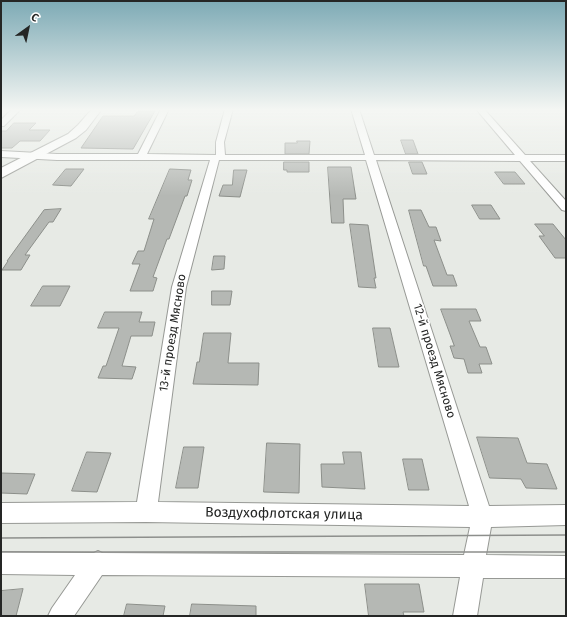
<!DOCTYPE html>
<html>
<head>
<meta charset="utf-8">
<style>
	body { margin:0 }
	#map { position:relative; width:567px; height:617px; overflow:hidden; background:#e7eae5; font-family:"Fira Sans",sans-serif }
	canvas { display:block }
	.frame { position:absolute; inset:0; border:2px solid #252625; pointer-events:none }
	.north { position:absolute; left:8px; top:8px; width:40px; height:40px; -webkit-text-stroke:3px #fff; paint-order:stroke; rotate:33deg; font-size:11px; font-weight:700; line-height:16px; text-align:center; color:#252625 }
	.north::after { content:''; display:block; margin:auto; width:14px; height:18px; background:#252625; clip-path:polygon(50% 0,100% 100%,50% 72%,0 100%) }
</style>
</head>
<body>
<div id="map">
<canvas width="567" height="617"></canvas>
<div class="frame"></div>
<div class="north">С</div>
</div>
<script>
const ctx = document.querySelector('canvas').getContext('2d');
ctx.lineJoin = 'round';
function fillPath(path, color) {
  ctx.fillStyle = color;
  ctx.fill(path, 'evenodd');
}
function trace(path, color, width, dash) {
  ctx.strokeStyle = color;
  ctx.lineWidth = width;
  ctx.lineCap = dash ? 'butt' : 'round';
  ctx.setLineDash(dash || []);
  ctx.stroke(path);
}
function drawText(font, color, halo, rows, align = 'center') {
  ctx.font = font + ' "Fira Sans",sans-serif';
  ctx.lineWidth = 3.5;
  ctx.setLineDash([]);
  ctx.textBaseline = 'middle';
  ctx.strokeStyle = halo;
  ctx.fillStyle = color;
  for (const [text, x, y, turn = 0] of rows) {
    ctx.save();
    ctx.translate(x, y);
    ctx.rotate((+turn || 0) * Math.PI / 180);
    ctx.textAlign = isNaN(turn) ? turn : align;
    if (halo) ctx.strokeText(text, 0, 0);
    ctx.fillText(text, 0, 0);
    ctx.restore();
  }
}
const building = new Path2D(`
	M 138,111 L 155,111 L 133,149 L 81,148 L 103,116 L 134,116 Z
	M 14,123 L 36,123 L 29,130 L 50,130 L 40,141 L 20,141 L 12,148 L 1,148 L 1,131 L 6,131 Z
	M 401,140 L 413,140 L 418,154 L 406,154 Z
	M 297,141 L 310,141 L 309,154 L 285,154 L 285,143 L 297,143 Z
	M 284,162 L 309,162 L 309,172 L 287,172 L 287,170 L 284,170 Z
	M 409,162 L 422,162 L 427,174 L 413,174 Z
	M 328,167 L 351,167 L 356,199 L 343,199 L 344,223 L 332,223 Z
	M 66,169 L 84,169 L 71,186 L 53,185 Z
	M 170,169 L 191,170 L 188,180 L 192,180 L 187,196 L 185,196 L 169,239 L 167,239 L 153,277 L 157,278 L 153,291 L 130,291 L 140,264 L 132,264 L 138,251 L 144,251 L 154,219 L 149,219 Z
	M 234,170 L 247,170 L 240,197 L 219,196 L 223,185 L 232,185 Z
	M 495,172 L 515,172 L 525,184 L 504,184 Z
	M 472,205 L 491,205 L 500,219 L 480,219 Z
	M 61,209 L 53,222 L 49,222 L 25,255 L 30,255 L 21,270 L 2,270 L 8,261 L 7,261 L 44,210 Z
	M 409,210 L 421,210 L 429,227 L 436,227 L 441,241 L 434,240 L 447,275 L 453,275 L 457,286 L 433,286 L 426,266 L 424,266 Z
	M 350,224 L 368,225 L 376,278 L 374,278 L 376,288 L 359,287 Z
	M 535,224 L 553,224 L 566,240 L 566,258 L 555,258 L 539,236 L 544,236 Z
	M 214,256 L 225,256 L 224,269 L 212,270 Z
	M 43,286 L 70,286 L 60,306 L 31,306 Z
	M 212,291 L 232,291 L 230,305 L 212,305 Z
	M 441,309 L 476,309 L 481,321 L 469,321 L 480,347 L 486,347 L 492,364 L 479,364 L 482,373 L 468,373 L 464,359 L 454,358 L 450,346 L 454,346 Z
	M 105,312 L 142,312 L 139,322 L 155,322 L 152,336 L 131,336 L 122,366 L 136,367 L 132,379 L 98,378 L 103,366 L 106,366 L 119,328 L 98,328 Z
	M 373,328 L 390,328 L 399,367 L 379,367 Z
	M 204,333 L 231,333 L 228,363 L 259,363 L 258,385 L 193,384 L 197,362 L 199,362 Z
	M 477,437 L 518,438 L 527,463 L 547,464 L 557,489 L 526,488 L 521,479 L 490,478 Z
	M 267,443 L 300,444 L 299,493 L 264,492 Z
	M 184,447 L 204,447 L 198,488 L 176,488 Z
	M 87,452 L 111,453 L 97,492 L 72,491 Z
	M 343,452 L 361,452 L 365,489 L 322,487 L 321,464 L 344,464 Z
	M 403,459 L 422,459 L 429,490 L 409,490 Z
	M 1,473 L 35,474 L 27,494 L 1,493 Z
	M 365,584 L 419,584 L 424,612 L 403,612 L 404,616 L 369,616 Z
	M 23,589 L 16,616 L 1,616 L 1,591 Z
	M 127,604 L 165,606 L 163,616 L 124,616 Z
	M 192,604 L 256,606 L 256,616 L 190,616 Z`);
fillPath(building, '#b5b8b4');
trace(building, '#8c8f8a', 1);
const minor = new Path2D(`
	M 12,109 L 21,109 L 4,126 L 1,126 L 1,120 Z
	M 161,109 L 169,109 L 147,154 L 216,155 L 216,142 L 225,109 L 233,109 L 224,142 L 225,155 L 365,155 L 351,109 L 359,109 L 374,155 L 515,155 L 476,109 L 484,109 L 525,155 L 566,155 L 566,161 L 530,161 L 566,201 L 566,211 L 562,210 L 520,161 L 376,160 L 489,506 L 566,505 L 566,525 L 491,527 L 486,555 L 566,556 L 566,578 L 483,578 L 477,616 L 453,616 L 460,577 L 102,575 L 74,616 L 48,616 L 52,608 L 75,575 L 1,574 L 1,552 L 94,553 L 98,551 L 102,553 L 464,555 L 470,527 L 146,522 L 1,523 L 1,503 L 137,502 L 172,287 L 210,160 L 57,160 L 1,157 L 1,151 L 57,154 L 138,154 ZM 219,160 L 366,160 L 469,506 L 158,502 L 186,287 Z`);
const tertiary = new Path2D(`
	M 92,109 L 102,109 L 86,130 L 76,138 L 1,178 L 1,168 L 68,134 L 78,125 Z`);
trace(minor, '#979995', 2);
trace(tertiary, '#979995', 2);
fillPath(minor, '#fff');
fillPath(tertiary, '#fff');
trace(new Path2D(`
	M 1,538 L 566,535
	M 1,552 L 566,552`), '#8d8f8c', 1.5);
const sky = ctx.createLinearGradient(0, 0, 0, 196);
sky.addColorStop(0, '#7daab5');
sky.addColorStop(0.56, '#f4f6f3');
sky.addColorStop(1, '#f4f6f300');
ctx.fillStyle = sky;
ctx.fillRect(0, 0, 567, 196);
drawText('12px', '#252625', '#fff', [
	["13-й проезд Мясново",173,333,-81],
	["12-й проезд Мясново",434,361,73]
]);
drawText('14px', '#252625', '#fff', [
	["Воздухофлотская улица",284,514,1]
]);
</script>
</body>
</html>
